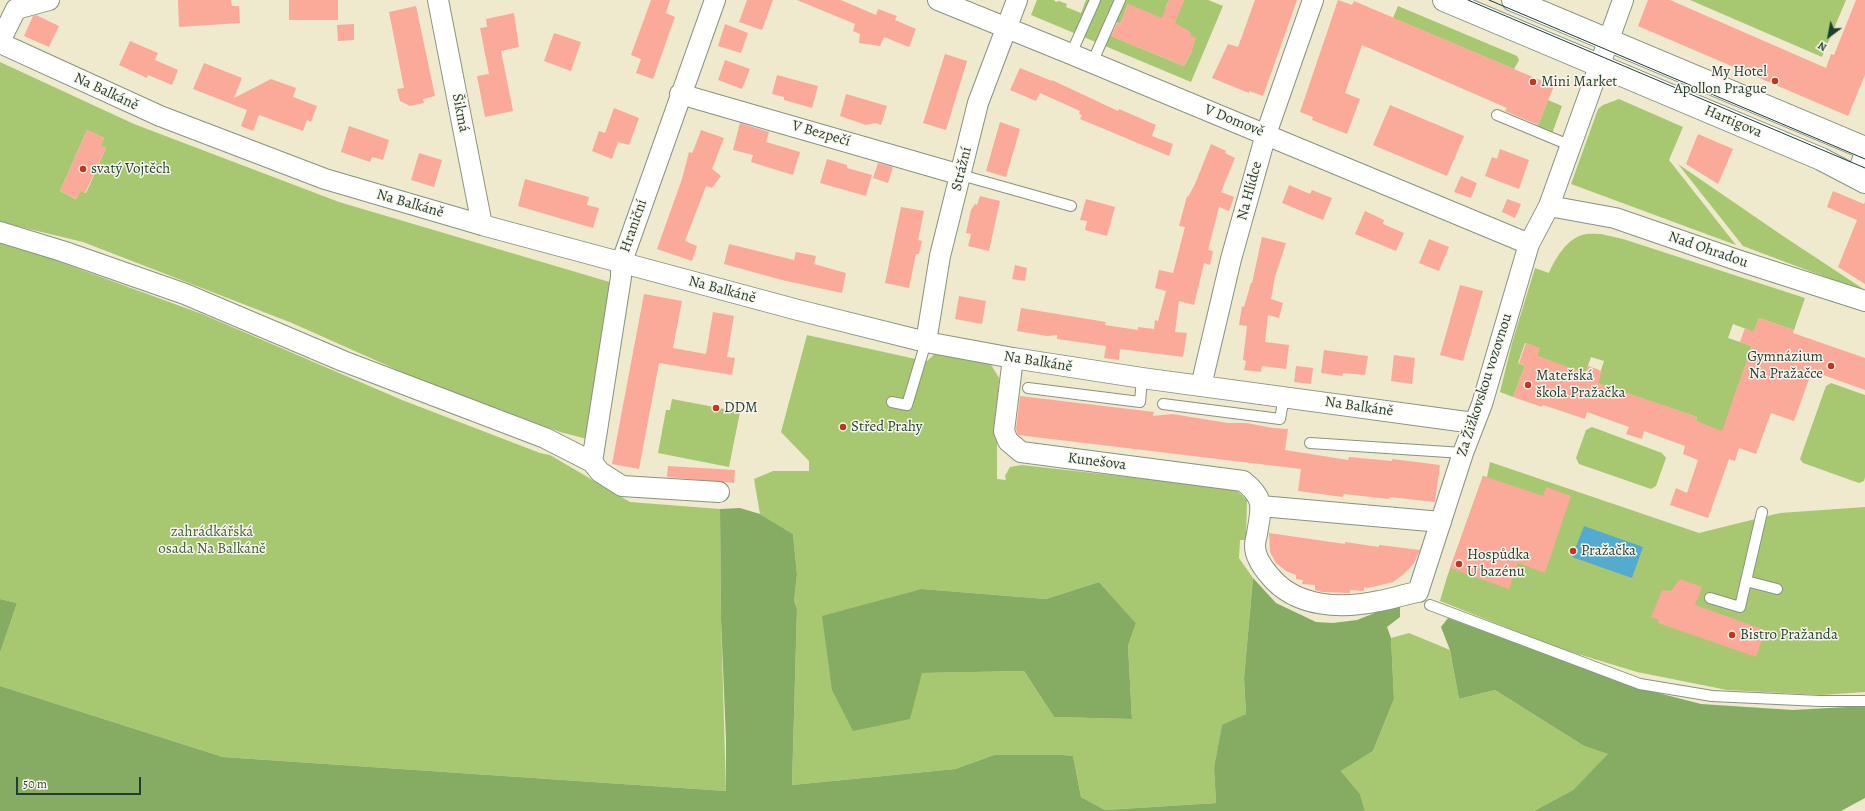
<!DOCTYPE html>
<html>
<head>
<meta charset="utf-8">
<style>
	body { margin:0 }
	#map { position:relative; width:1865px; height:811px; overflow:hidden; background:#efe9ce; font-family:Alegreya,serif }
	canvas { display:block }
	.north { position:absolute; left:1809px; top:16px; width:40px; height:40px; -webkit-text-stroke:3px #fbf7ec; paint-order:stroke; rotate:212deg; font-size:11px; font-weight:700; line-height:16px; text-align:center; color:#1f3d34 }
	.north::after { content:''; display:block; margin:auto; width:14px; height:18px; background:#1f3d34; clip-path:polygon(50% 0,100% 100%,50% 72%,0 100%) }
	.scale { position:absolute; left:16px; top:777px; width:125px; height:18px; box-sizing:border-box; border:2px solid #1f3d34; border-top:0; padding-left:5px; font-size:12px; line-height:14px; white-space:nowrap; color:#1f3d34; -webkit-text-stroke:3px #fbf7ec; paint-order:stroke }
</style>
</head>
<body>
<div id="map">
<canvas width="1865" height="811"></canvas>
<div class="north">N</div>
<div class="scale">50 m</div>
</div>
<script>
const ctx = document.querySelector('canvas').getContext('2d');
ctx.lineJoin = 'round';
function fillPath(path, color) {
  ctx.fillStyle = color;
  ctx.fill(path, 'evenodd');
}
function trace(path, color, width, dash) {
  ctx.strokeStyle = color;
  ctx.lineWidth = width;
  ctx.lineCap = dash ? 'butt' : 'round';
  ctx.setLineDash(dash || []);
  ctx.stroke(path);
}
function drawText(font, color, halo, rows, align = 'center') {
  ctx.font = font + ' Alegreya,serif';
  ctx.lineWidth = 3;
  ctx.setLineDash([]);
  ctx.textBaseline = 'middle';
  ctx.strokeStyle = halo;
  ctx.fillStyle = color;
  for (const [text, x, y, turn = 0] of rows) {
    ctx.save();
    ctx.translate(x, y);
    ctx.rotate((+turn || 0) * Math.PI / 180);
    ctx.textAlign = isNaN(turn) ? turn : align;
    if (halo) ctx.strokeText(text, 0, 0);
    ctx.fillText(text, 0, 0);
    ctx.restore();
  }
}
fillPath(new Path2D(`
	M 1037,0 L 1054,0 L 1056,2 L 1059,1 L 1067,4 L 1066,7 L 1081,13 L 1086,0 L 1169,0 L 1166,7 L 1179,12 L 1184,0 L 1208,0 L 1223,6 L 1191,82 L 1031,15 ZM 1128,4 L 1188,31 L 1190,33 L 1192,51 L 1184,66 L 1111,36 L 1116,22 L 1120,24 Z
	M 1690,0 L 1846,0 L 1822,57 Z
	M 1398,6 L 1517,56 L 1519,60 L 1514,69 L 1393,18 Z
	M 0,62 L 134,124 L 339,202 L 613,283 L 591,440 L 560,432 L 413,377 L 292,323 L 83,242 L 0,222 ZM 87,130 L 104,138 L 100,146 L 106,148 L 86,193 L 80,191 L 76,199 L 60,191 Z
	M 1619,99 L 1683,127 L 1669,160 L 1736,245 L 1571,184 L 1598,109 L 1603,105 Z
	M 1548,100 L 1562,106 L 1552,134 L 1537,128 Z
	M 1678,164 L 1786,238 L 1865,290 L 1865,292 L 1743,246 Z
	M 1601,234 L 1623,239 L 1805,298 L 1794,330 L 1759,318 L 1754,332 L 1733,324 L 1728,338 L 1752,346 L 1726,421 L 1723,433 L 1696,421 L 1697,417 L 1597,383 L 1604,361 L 1591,357 L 1585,374 L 1537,356 L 1539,348 L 1525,343 L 1518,363 L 1525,366 L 1513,397 L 1500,392 L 1512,343 L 1535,268 L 1549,273 C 1555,259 1566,240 1582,235 C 1588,233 1596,234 1601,234 Z
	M 0,242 L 22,248 L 202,314 L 402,400 L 540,453 L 550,455 L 630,502 L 720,509 L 721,619 L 726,791 L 223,757 L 0,686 L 0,653 L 17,603 L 0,599 Z
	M 807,335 L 920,360 L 927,361 L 939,350 L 987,358 L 999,378 L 997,429 L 997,479 L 1006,480 L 1005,476 L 1010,467 L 1022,465 L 1235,489 L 1247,500 L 1246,540 L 1240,540 L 1239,558 L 1253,578 L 1244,678 L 1246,714 L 1222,726 L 1214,767 L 1216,803 L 1105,810 L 1081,797 L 1073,756 L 1063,755 L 994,755 L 955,769 L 792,785 L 797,609 L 794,601 L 797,575 L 793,534 L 760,514 L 754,479 L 773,471 L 809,471 L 809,461 L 781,432 ZM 1099,582 L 1136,623 L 1128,646 L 1132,719 L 1054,717 L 1024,671 L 921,673 L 922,589 L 1046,599 Z
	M 1831,383 L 1865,395 L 1865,477 L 1864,481 L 1859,483 L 1803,463 L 1800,459 L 1826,386 Z
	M 672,399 L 740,412 L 729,467 L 658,453 L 666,410 L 670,410 Z
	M 1592,427 L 1662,453 L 1666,458 L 1656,486 L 1651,489 L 1579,464 L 1576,458 L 1586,430 Z
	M 1490,462 L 1699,533 L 1780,513 L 1865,507 L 1865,692 L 1821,695 L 1727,690 L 1637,672 L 1558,648 L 1440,601 L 1447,577 L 1483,476 L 1487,477 Z
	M 1409,633 L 1450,650 L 1459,699 L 1495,690 L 1584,746 L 1609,754 L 1573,790 L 1534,811 L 1365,811 L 1360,794 L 1341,771 L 1373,751 L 1394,699 L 1391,638 Z`), '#a7c870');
fillPath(new Path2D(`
	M 740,508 L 760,514 L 793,534 L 797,575 L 794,601 L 797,609 L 792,785 L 955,769 L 994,755 L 1063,755 L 1073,756 L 1081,797 L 1105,810 L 1216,803 L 1214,767 L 1222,725 L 1246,714 L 1244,678 L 1253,578 L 1276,603 L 1316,622 L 1333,623 L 1357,620 L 1400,603 L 1400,617 L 1387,627 L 1391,638 L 1394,699 L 1373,751 L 1341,771 L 1360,794 L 1365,811 L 0,811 L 0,686 L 223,757 L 726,791 L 726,740 L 721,619 L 720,509 Z
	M 1099,582 L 1136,623 L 1128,646 L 1132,719 L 1054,717 L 1024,671 L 922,673 L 910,719 L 853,731 L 832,690 L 822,616 L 922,589 L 1046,599 Z
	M 0,599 L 17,603 L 0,653 Z
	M 1448,618 L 1635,687 L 1701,704 L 1793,710 L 1865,706 L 1865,798 L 1841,811 L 1534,811 L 1573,790 L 1608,754 L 1584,746 L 1495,690 L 1459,699 L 1450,650 L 1441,627 Z`), '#85ac62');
fillPath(new Path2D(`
	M 1584,526 L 1643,547 L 1632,578 L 1572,557 Z`), '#53acd0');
fillPath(new Path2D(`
	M 178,0 L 231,0 L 232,6 L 239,6 L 240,23 L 179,27 Z
	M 289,0 L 338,0 L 338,20 L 289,20 Z
	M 651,0 L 670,0 L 666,13 L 675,17 L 653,79 L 636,73 L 641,59 L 631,55 Z
	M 747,0 L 773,0 L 762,30 L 739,22 Z
	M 797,0 L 841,0 L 876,15 L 878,9 L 897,16 L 895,20 L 916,29 L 909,47 L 884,37 L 880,46 L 859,43 L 860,34 L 853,31 L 855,24 Z
	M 1169,0 L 1184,0 L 1175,23 L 1189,31 L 1191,36 L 1196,38 L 1192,51 L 1184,66 L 1111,36 L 1117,23 L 1120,24 L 1128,4 L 1162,18 Z
	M 1255,0 L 1297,0 L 1263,96 L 1249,91 L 1249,93 L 1212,78 L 1228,44 L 1238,47 Z
	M 1338,0 L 1352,5 L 1354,1 L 1554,86 L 1538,125 L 1505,111 L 1507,108 L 1362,45 L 1345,93 L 1360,99 L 1347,134 L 1312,120 L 1313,117 L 1300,112 Z
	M 1648,0 L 1670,0 L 1826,68 L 1831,54 L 1834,55 L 1856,0 L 1865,0 L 1865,75 L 1848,116 L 1638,26 Z
	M 416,6 L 435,96 L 423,99 L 424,103 L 410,106 L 400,101 L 397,89 L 404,88 L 389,12 Z
	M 514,13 L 519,47 L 501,51 L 513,111 L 485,117 L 477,76 L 489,74 L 480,28 L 487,27 L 486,19 Z
	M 36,15 L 59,26 L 49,47 L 24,36 L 33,16 Z
	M 354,24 L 354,40 L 338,41 L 337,25 Z
	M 725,24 L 748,33 L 741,53 L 718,46 Z
	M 554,33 L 581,42 L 571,71 L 544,61 Z
	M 130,41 L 158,53 L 155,60 L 178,70 L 172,85 L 148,75 L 147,78 L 119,65 Z
	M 945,54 L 967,61 L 946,130 L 923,123 Z
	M 725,60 L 750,69 L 742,89 L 718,80 Z
	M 204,63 L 242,78 L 234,98 L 271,79 L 296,88 L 293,97 L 317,106 L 311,122 L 307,120 L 303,131 L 259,115 L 253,131 L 241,126 L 247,110 L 193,89 Z
	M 1020,68 L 1052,81 L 1052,80 L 1118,111 L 1119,109 L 1156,125 L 1152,136 L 1173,144 L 1169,156 L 1080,119 L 1082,115 L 1079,114 L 1080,111 L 1040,93 L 1036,101 L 1010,90 Z
	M 777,75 L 818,86 L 812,108 L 784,100 L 784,97 L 772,94 Z
	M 846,94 L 887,106 L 881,125 L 875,123 L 866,125 L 840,116 Z
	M 1390,105 L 1464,136 L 1447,176 L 1373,145 Z
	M 614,108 L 639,118 L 629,145 L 618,142 L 612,159 L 592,151 L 599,131 L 605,133 Z
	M 1000,122 L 1020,129 L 1006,177 L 986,171 Z
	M 740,123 L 769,132 L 766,142 L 800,152 L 793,175 L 751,162 L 753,155 L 733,150 Z
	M 349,126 L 389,140 L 383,160 L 372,157 L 370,162 L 341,152 Z
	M 87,130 L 104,138 L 100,146 L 106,148 L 85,193 L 80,191 L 77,199 L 60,191 Z
	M 701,130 L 724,138 L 712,169 L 721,176 L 712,188 L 706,186 L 685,241 L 697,246 L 692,261 L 657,249 L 682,179 L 689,152 L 692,153 L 694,149 Z
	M 1698,134 L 1733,149 L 1718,184 L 1686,164 Z
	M 1211,144 L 1226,151 L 1225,153 L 1235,158 L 1221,192 L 1234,197 L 1229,211 L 1219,207 L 1208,250 L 1213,251 L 1210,265 L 1204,263 L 1194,305 L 1179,301 L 1175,332 L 1187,333 L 1183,357 L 1120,349 L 1119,360 L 1104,358 L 1106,346 L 1057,339 L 1057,335 L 1047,336 L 1017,331 L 1021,308 L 1106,322 L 1105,325 L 1138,330 L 1138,327 L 1154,329 L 1155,320 L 1158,321 L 1166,291 L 1155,288 L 1159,270 L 1173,273 L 1185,227 L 1179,226 L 1187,196 L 1188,197 L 1195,184 Z
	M 1500,149 L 1529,160 L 1519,189 L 1485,176 L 1492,157 L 1497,159 Z
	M 419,153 L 442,160 L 434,187 L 411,180 Z
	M 827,159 L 847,165 L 847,168 L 872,175 L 866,196 L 820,183 Z
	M 878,163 L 893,167 L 888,183 L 873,178 Z
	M 1461,176 L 1477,183 L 1471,198 L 1454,192 Z
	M 525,179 L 589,197 L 587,205 L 599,208 L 593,228 L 518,206 Z
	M 1289,185 L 1310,194 L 1312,190 L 1332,198 L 1323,220 L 1282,203 Z
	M 1833,191 L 1864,204 L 1865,202 L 1865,284 L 1838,267 L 1857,220 L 1827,207 Z
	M 980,196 L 1000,201 L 989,251 L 968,246 L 971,234 L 966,233 L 971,210 L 975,204 L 977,205 Z
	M 1086,199 L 1115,207 L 1107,236 L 1085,230 L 1087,221 L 1080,220 Z
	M 1507,199 L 1521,204 L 1515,218 L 1502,212 Z
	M 901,207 L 924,211 L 918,240 L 922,241 L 919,254 L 916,254 L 909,288 L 885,283 Z
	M 1365,211 L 1384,220 L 1383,224 L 1404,233 L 1396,251 L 1355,234 Z
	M 1262,237 L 1286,243 L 1275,277 L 1271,299 L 1283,303 L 1279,318 L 1268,315 L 1265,342 L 1289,345 L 1286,369 L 1262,366 L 1261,372 L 1244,370 L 1246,361 L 1243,360 L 1247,326 L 1239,325 L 1242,306 L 1244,307 L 1251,283 L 1252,283 Z
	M 1429,239 L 1449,247 L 1439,271 L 1419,263 Z
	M 729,244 L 794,260 L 796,252 L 816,256 L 814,264 L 846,273 L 842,293 L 782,280 L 724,264 Z
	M 1015,265 L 1027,268 L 1025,281 L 1012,279 Z
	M 1460,285 L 1483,291 L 1463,361 L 1440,355 Z
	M 644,294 L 682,301 L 673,348 L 706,354 L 713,312 L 734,316 L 727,357 L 735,358 L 732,375 L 659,363 L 639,469 L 612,464 Z
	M 959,296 L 986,301 L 982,324 L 955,319 Z
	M 1759,318 L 1794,330 L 1793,333 L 1865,358 L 1865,390 L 1812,371 L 1794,421 L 1771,413 L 1756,454 L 1739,448 L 1735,461 L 1729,459 L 1708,518 L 1670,505 L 1676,488 L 1687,493 L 1698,460 L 1683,454 L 1685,446 L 1644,431 L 1642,439 L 1626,434 L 1629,427 L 1587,412 L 1585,419 L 1543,405 L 1542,407 L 1513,397 L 1525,366 L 1519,363 L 1526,343 L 1540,348 L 1537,356 L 1585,373 L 1588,366 L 1602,371 L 1598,383 L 1697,417 L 1696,421 L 1722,431 L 1752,346 L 1740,342 L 1745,328 L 1754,332 Z
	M 1324,350 L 1368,356 L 1365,375 L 1343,373 L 1342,376 L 1321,373 Z
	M 1394,355 L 1415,358 L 1412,384 L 1391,381 Z
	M 1296,366 L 1313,368 L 1311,384 L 1294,382 Z
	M 1020,396 L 1154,412 L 1153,416 L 1172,414 L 1228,423 L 1246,423 L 1273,428 L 1288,429 L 1285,450 L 1348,460 L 1349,457 L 1392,461 L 1392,459 L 1440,465 L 1435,501 L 1435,502 L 1390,497 L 1389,499 L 1344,494 L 1343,497 L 1298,491 L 1301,469 L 1018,435 L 1016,429 Z
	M 668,466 L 735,470 L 734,483 L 667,477 Z
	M 1483,476 L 1543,496 L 1546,487 L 1571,496 L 1545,573 L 1518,563 L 1509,589 L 1450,568 Z
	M 1269,533 L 1345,544 L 1345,542 L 1379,547 L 1379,545 L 1420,550 L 1414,563 L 1404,574 L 1393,582 L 1368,588 L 1364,587 L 1364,591 L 1350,590 L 1350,593 L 1322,592 L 1315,590 L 1315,585 L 1302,584 L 1303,580 L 1296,579 L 1296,575 L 1286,571 L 1276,563 L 1270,552 Z
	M 1680,579 L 1702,587 L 1695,605 L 1765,630 L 1756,657 L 1658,623 L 1659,620 L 1651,617 L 1662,590 L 1671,591 Z`), '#fba999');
const lane = new Path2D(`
	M 1071,54 L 1095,0
	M 1092,63 L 1120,0
	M 1497,115 L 1569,145
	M 961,175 L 1071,206
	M 1028,388 L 1140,402 L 1142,378
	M 892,402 L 907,405 L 926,342
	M 1163,404 L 1280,419 L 1284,397
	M 1310,443 L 1463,453
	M 1746,581 L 1777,589
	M 1710,598 L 1740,607 L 1762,512
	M 1430,605 L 1640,684 L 1712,696 L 1820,701 L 1865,701`);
const street = new Path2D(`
	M 438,0 L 482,225
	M 938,0 L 1071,54 L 1529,244
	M 0,41 L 16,9 L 49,0
	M 0,43 L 160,116 L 325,179 L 482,225 L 798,310 L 926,342 L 1013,358 L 1142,378 L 1474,423
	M 680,94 L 961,175
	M 1856,178 L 1865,153
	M 1549,206 L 1615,218 L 1737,260 L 1865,301
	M 0,232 L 62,251 L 185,294 L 343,361 L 545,438 L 592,462 L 600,472 L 622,486 L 719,492
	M 926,342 L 940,256 L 978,103 L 1017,0
	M 1013,358 L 1004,431 L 1008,441 L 1021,452 L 1243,481 C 1266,499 1261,508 1257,534 C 1256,538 1255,543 1255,546 C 1255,557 1263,568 1270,576 C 1296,608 1342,609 1379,601 C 1392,599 1405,594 1418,592 L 1463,453 L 1482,404 L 1529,244 L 1549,206 L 1623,0
	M 1201,386 L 1231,259 L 1266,134 L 1313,0
	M 592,462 L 621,277 L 621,264 L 715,0
	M 1261,506 L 1441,522`);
const secondary = new Path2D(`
	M 1444,0 L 1821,159 L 1865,182
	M 1513,0 L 1865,148`);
trace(lane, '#879381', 12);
trace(street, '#879381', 22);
trace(secondary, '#879381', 24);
trace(lane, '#fff', 10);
trace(street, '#fff', 20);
trace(secondary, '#fff', 22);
trace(new Path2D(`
	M 1468,0 L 1865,168
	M 1489,0 L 1865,159`), '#1f3d34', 1);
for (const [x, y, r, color] of [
	[1775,81,4,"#c8321e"],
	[1533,82,4,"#c8321e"],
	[83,169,4,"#c8321e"],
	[1831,366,4,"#c8321e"],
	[1528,385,4,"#c8321e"],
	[716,408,4,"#c8321e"],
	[843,427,4,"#c8321e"],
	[1573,551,4,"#c8321e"],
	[1459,564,4,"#c8321e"],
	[1732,635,4,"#c8321e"]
]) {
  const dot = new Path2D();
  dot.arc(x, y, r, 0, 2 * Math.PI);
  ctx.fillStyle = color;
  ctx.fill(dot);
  trace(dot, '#fbf7ec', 1.5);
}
drawText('15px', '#1f3d34', '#fbf7ec', [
	["My Hotel",1767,72,"right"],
	["Apollon Prague",1767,89,"right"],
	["Mini Market",1541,82],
	["svatý Vojtěch",91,169],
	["Gymnázium",1823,357,"right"],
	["Na Pražačce",1823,374,"right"],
	["Mateřská",1536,376],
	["škola Pražačka",1536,393],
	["DDM",724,408],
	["Střed Prahy",851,427],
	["Pražačka",1581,551],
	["Hospůdka",1467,555],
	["U bazénu",1467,572],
	["Bistro Pražanda",1740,635]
], 'left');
drawText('15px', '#1f3d34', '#fbf7ec', [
	["Na Balkáně",106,92,25],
	["Šikmá",460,113,79],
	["V Domově",1234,121,22],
	["Hartigova",1733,122,23],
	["V Bezpečí",821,134,16],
	["Strážní",962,169,-76],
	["Na Hlídce",1250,191,-75],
	["Na Balkáně",410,204,16],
	["Hraniční",634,226,-71],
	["Nad Ohradou",1708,250,19],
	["Na Balkáně",722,290,15],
	["Na Balkáně",1038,362,9],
	["Za Žižkovskou vozovnou",1485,385,-72],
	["Na Balkáně",1359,407,8],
	["Kunešova",1097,462,7]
]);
drawText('15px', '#416043', '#fbf7ec', [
	["zahrádkářská",212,532],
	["osada Na Balkáně",212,549]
]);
</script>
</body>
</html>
